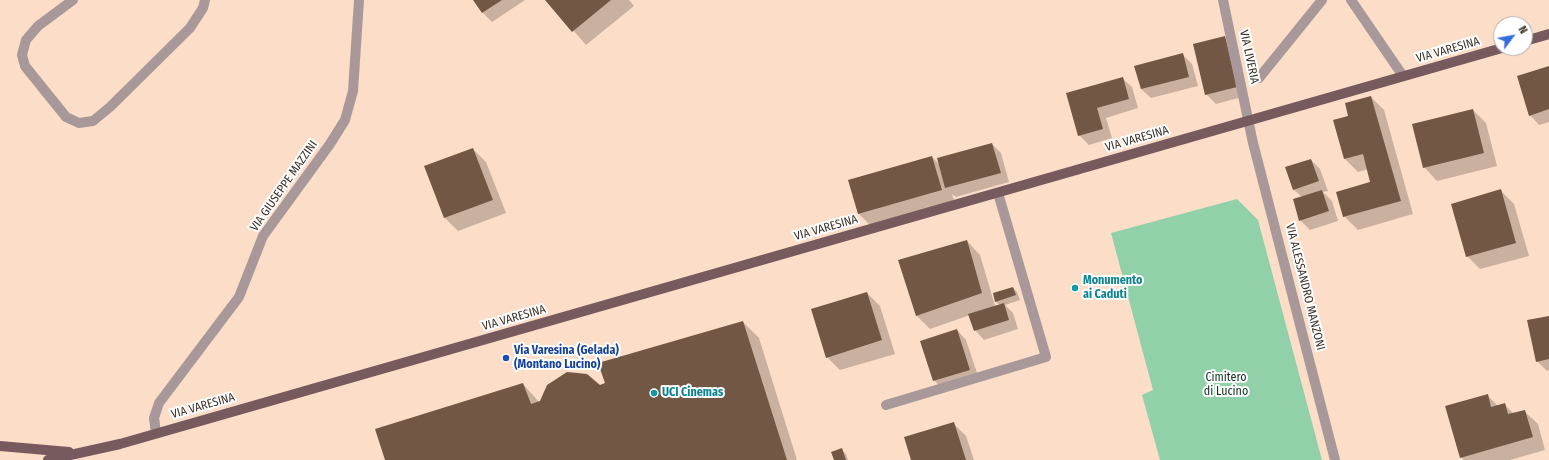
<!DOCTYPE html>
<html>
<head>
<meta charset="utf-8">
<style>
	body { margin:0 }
	#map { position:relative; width:1549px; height:460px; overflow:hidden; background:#fcddc7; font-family:"Fira Sans Condensed",sans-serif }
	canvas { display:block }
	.north { position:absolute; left:1493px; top:16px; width:40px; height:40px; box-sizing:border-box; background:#fff; border:1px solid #b1ada9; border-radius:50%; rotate:58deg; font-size:11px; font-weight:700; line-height:16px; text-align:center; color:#3c3128 }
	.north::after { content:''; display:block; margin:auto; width:14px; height:18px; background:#346ddc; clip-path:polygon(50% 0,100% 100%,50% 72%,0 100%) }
</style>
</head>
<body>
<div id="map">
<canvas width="1549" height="460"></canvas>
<div class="north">N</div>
</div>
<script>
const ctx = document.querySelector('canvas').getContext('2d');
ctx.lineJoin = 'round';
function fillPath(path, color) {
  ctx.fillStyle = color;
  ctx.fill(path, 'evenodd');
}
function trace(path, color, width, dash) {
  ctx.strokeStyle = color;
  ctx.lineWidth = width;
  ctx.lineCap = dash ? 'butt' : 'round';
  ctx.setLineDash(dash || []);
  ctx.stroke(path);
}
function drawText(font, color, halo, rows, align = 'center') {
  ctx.font = font + ' "Fira Sans Condensed",sans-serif';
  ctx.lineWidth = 4;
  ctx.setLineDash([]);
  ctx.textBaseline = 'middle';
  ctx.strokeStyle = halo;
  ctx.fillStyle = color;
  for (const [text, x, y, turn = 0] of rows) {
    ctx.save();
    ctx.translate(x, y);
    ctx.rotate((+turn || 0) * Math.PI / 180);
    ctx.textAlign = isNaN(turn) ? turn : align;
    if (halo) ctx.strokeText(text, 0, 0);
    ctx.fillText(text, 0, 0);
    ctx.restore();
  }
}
fillPath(new Path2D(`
	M 1237,199 L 1258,220 L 1322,460 L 1160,460 L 1142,395 L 1153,390 L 1111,233 Z`), '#90d1a9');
fillPath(new Path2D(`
	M 474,0 L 525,0 L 492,22 L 483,13 Z
	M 547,0 L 629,0 L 634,6 L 586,45 Z
	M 1224,37 L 1234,47 L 1246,96 L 1216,104 L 1206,94 Z
	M 1182,54 L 1192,64 L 1198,86 L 1151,98 L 1141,89 L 1136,67 Z
	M 1549,67 L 1549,122 L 1539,125 L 1530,115 Z
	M 1122,78 L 1132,87 L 1138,108 L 1106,118 L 1112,138 L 1089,145 L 1079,135 L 1067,94 Z
	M 1371,97 L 1384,110 L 1413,214 L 1358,230 L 1344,216 L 1371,183 L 1368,169 L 1358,172 L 1345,159 L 1334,120 L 1350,116 Z
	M 1473,110 L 1486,123 L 1497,166 L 1437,181 L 1424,167 Z
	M 992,144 L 1001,153 L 1009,182 L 956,197 L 952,194 L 955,203 L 872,227 L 859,214 L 849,180 L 932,157 L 940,165 Z
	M 473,149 L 486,162 L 506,213 L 458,231 L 445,218 L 426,166 Z
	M 1311,160 L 1320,169 L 1328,191 L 1323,192 L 1332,201 L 1338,221 L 1310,230 L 1300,220 L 1302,197 L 1294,190 Z
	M 1501,191 L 1514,204 L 1529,256 L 1480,269 L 1467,256 Z
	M 967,241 L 980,255 L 995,306 L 1000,305 L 996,302 L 994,294 L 1013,288 L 1017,292 L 1020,300 L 1005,305 L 1013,313 L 1018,329 L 984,340 L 975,330 L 970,315 L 930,329 L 917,316 Z
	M 867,293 L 880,306 L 895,354 L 840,370 L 827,357 Z
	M 1549,317 L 1549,370 L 1547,371 L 1537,361 Z
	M 743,322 L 759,338 L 797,460 L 386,460 L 523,384 L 539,402 L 600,386 Z
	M 957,330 L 966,340 L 979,379 L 943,390 L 934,380 Z
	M 1487,395 L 1498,406 L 1504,404 L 1514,414 L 1524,411 L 1538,424 L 1545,450 L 1510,460 L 1464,460 L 1461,457 Z
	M 953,423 L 966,436 L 974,460 L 912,460 Z
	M 841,449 L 846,454 L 848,460 L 835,460 Z`), '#0003');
fillPath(new Path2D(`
	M 473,0 L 502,0 L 482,13 Z
	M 545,0 L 611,0 L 572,32 Z
	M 1225,36 L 1237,87 L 1205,95 L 1193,44 Z
	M 1183,53 L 1189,77 L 1141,89 L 1134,66 Z
	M 1549,66 L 1549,109 L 1529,116 L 1517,76 Z
	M 1123,77 L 1129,99 L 1097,108 L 1103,129 L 1078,136 L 1066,93 Z
	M 1371,96 L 1401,201 L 1343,217 L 1336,192 L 1370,182 L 1363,154 L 1344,159 L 1333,120 L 1348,116 L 1345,103 Z
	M 1473,109 L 1484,153 L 1423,168 L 1412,124 Z
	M 992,143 L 1001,173 L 945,188 L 937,158 Z
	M 473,148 L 493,200 L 444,218 L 424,166 Z
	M 932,156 L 942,190 L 858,214 L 848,180 Z
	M 1311,159 L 1319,181 L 1293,190 L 1285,167 Z
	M 1501,189 L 1516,243 L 1466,257 L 1451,204 Z
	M 1322,190 L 1329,211 L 1299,221 L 1293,199 Z
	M 967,240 L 982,293 L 916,316 L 898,260 Z
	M 1013,287 L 1016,295 L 995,302 L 993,293 Z
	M 867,292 L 882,340 L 826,358 L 811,309 Z
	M 1004,303 L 1009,320 L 974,331 L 968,314 Z
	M 1549,316 L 1549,359 L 1536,362 L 1527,320 Z
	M 743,321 L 787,460 L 385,460 L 375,429 L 523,383 L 531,404 L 540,401 L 547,385 L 567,372 L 587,374 L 600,385 L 605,383 L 598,363 Z
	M 957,329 L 970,370 L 933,381 L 920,341 Z
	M 1488,394 L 1491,407 L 1505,403 L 1508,414 L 1525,410 L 1533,437 L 1460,458 L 1445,406 Z
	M 954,422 L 966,460 L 911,460 L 904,437 Z
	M 842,448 L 846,460 L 834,460 L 831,452 Z`), '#715744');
trace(new Path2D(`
	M 1351,0 L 1403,76
	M 1259,78 L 1322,0`), '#a9989a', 10);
trace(new Path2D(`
	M 73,0 L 38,26 L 26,40 L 22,55 L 25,66 L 66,117 L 79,123 L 93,121 L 110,107 L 190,28 L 203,8 L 205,0
	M 1223,0 L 1253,143 L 1335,460
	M 886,405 L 1046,357 L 998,193
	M 156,433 L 154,418 L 159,403 L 239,297 L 263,236 L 330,144 L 345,120 L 353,91 L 359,0`), '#a9989a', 10);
trace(new Path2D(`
	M 1525,41 L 1549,34
	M 0,446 L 69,452
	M 48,460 L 120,444 L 1502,48`), '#765a5e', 10);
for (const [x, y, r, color] of [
	[1075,288,4,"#0f9aa8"],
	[506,358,4,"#1a4fb4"],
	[654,393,4,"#0f9aa8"]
]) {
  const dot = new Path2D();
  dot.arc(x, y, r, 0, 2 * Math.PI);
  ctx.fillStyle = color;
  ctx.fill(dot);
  trace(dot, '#fff', 1.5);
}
drawText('12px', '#3c3128', '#fff', [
	["VIA VARESINA",1448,50,-16],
	["VIA LIVERIA",1249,57,78],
	["VIA VARESINA",1137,139,-16],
	["VIA GIUSEPPE MAZZINI",284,186,-55],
	["VIA VARESINA",826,228,-16],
	["VIA ALESSANDRO MANZONI",1305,287,76],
	["VIA VARESINA",514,318,-16],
	["VIA VARESINA",203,406,-16]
]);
drawText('bold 12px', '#0d838f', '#fff', [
	["Monumento",1083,281],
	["ai Caduti",1083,295],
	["UCI Cinemas",662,393]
], 'left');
drawText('bold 12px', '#164399', '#fff', [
	["Via Varesina (Gelada)",514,351],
	["(Montano Lucino)",514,365]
], 'left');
drawText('12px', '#123321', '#fff', [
	["Cimitero",1226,378],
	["di Lucino",1226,392]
]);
</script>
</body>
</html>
